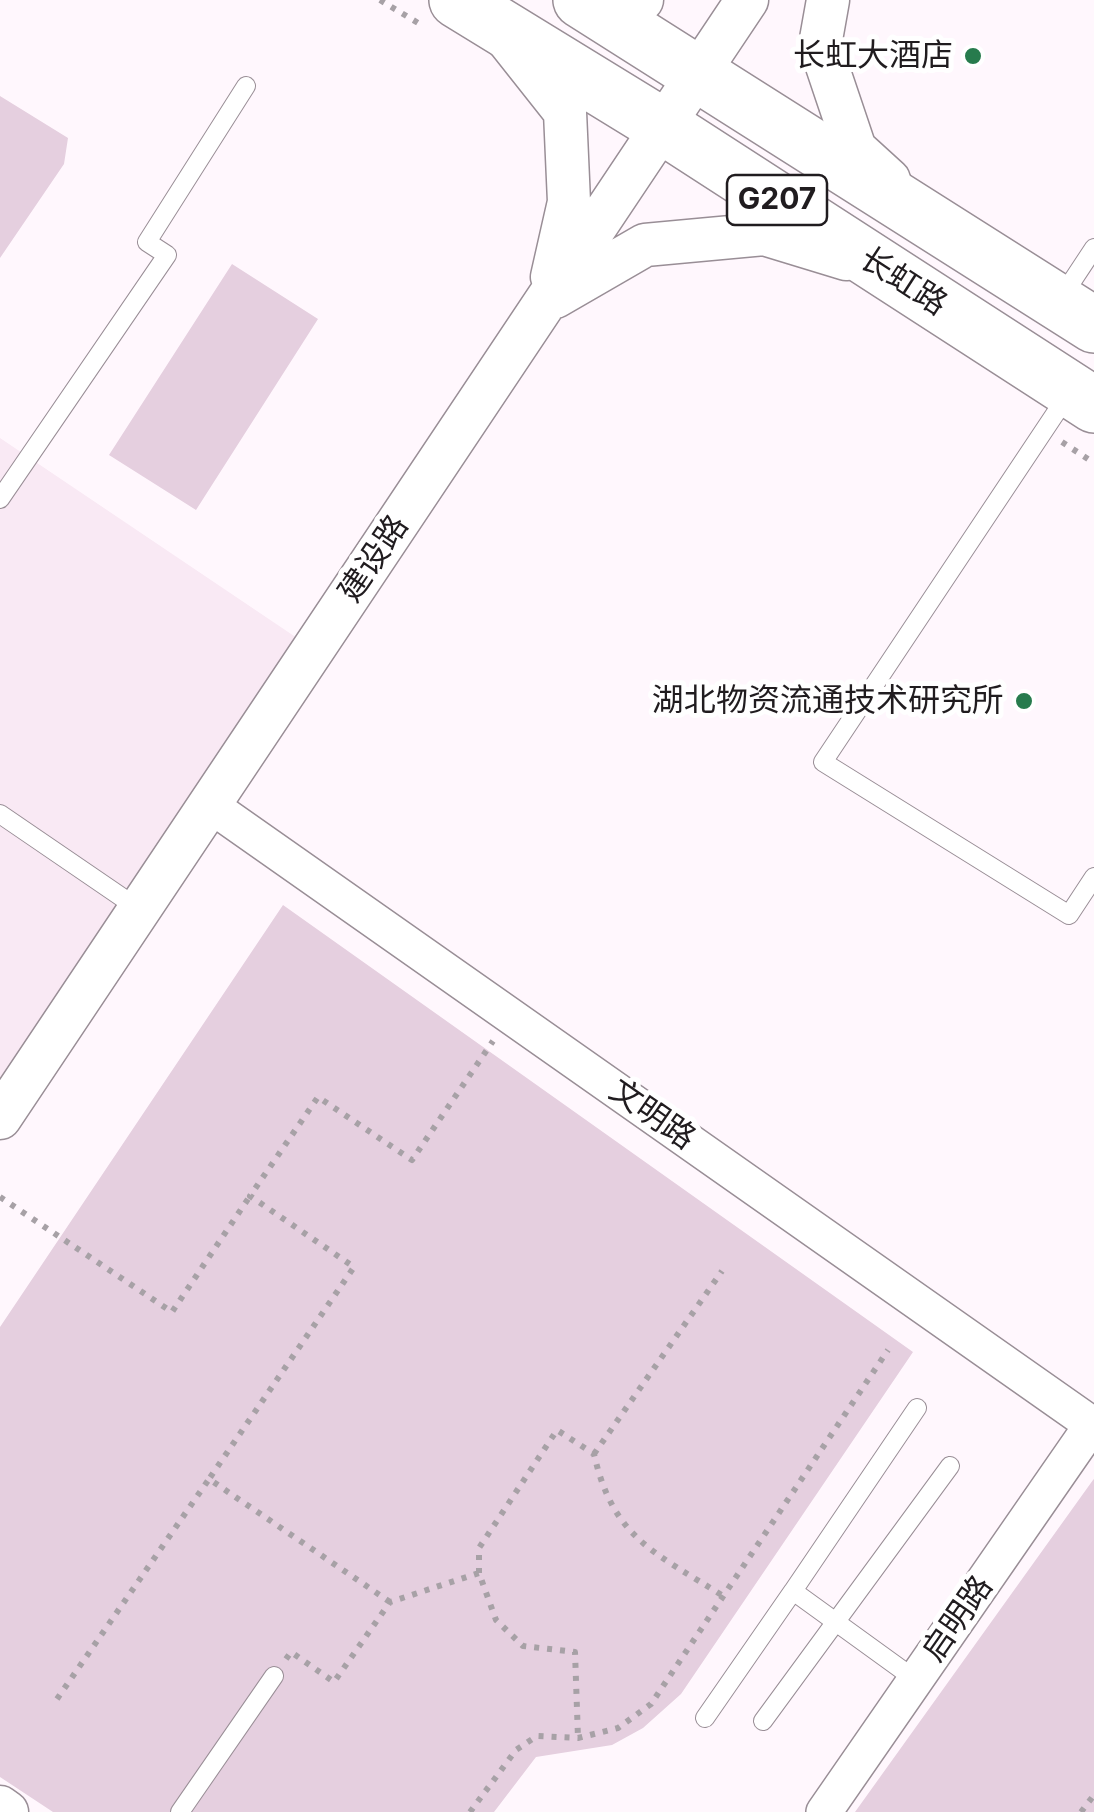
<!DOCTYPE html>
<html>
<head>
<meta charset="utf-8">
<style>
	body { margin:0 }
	canvas { display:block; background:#fff7fd }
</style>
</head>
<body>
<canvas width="1094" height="1812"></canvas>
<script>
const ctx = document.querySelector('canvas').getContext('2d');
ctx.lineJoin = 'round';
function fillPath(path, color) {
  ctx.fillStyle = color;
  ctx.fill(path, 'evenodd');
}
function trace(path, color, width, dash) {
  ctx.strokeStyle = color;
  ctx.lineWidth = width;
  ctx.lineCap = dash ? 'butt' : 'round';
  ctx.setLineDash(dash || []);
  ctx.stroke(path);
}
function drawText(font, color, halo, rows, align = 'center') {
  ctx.font = font + ' Inter,"Noto Sans SC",sans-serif';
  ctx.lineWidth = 10;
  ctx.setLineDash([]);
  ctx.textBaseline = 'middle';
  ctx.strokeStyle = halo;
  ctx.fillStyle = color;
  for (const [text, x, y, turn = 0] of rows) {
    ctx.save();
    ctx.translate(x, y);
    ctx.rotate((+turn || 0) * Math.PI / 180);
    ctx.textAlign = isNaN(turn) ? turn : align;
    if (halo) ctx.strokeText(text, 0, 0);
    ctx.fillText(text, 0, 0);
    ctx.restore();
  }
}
fillPath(new Path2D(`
	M 0,438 L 300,640 L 0,1087 Z`), '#f9e9f4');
fillPath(new Path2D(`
	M 0,96 L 68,138 L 64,164 L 0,258 Z
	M 232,264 L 318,319 L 196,510 L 109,455 Z
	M 283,905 L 913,1352 L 681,1694 L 643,1728 L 612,1745 L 536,1757 L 494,1812 L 53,1812 L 0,1777 L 0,1327 Z
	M 1094,1479 L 1094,1812 L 855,1812 L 1093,1480 Z`), '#e5cfdf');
const service = new Path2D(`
	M 1061,298 L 1094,248
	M 1069,393 L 823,762 L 1069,915 L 1094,877
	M 0,499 L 167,255 L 147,242 L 246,86
	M 0,814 L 139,909
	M 793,1591 L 917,1408
	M 705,1718 L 793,1591 L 916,1680
	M 763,1721 L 950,1466
	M 180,1812 L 274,1676`);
const minor = new Path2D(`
	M 210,805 L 1094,1426
	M 824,1812 L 1092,1425`);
const tertiary = new Path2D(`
	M 632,0 L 642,0
	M 828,0 L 820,45 L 855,149 L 889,180
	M 508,40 L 565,112 L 569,202 L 552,277
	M 555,297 L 645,245 L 764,234 L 846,259
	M 0,1118 L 747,0
	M 0,1807 L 7,1812`);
const trunk = new Path2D(`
	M 457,0 L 664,127 L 1094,405
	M 581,0 L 1094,325`);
trace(service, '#998e96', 20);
trace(minor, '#998e96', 38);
trace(tertiary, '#998e96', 45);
trace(trunk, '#998e96', 58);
trace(new Path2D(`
	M 380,0 L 423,26
	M 1062,442 L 1094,463
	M 0,1197 L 172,1312 L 250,1196
	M 594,1454 L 722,1271
	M 479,1573 L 479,1548 L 557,1430 L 594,1454 C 613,1539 656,1553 723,1596
	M 390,1602 L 209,1479 L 354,1267 L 250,1196 L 318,1097 L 412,1160 L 493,1041
	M 286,1659 L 291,1652 L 334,1682 L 390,1602 L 479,1573 L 496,1620 L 523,1646 L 575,1652 L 578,1738
	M 57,1699 L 209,1479
	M 470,1812 L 516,1750 L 537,1736 L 578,1738 L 618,1728 L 651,1704 L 888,1350
	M 1081,1812 L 1094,1795`), '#a7a1a6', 6, [5, 8]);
trace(service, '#fff', 18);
trace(minor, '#fff', 35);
trace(tertiary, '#fff', 42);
trace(trunk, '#fff', 55);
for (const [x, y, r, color] of [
	[973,56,10,"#277b4d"],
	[1024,701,10,"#277b4d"]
]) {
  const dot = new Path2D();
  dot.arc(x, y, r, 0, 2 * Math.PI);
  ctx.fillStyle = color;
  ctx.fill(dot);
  trace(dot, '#fff', 4);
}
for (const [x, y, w] of [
	[777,200,100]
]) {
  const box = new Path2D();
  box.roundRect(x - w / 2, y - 25, w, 50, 8);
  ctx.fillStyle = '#fff';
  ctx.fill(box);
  trace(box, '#201c1f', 2.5);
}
drawText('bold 30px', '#201c1f', null, [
	["G207",777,200]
]);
drawText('32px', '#201c1f', '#fff', [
	["长虹大酒店",953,56],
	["湖北物资流通技术研究所",1004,701]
], 'right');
drawText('32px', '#201c1f', '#fff', [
	["长虹路",903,282,33],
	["建设路",374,559,-56],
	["文明路",652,1115,35],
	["启明路",958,1619,-55]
]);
</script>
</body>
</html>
